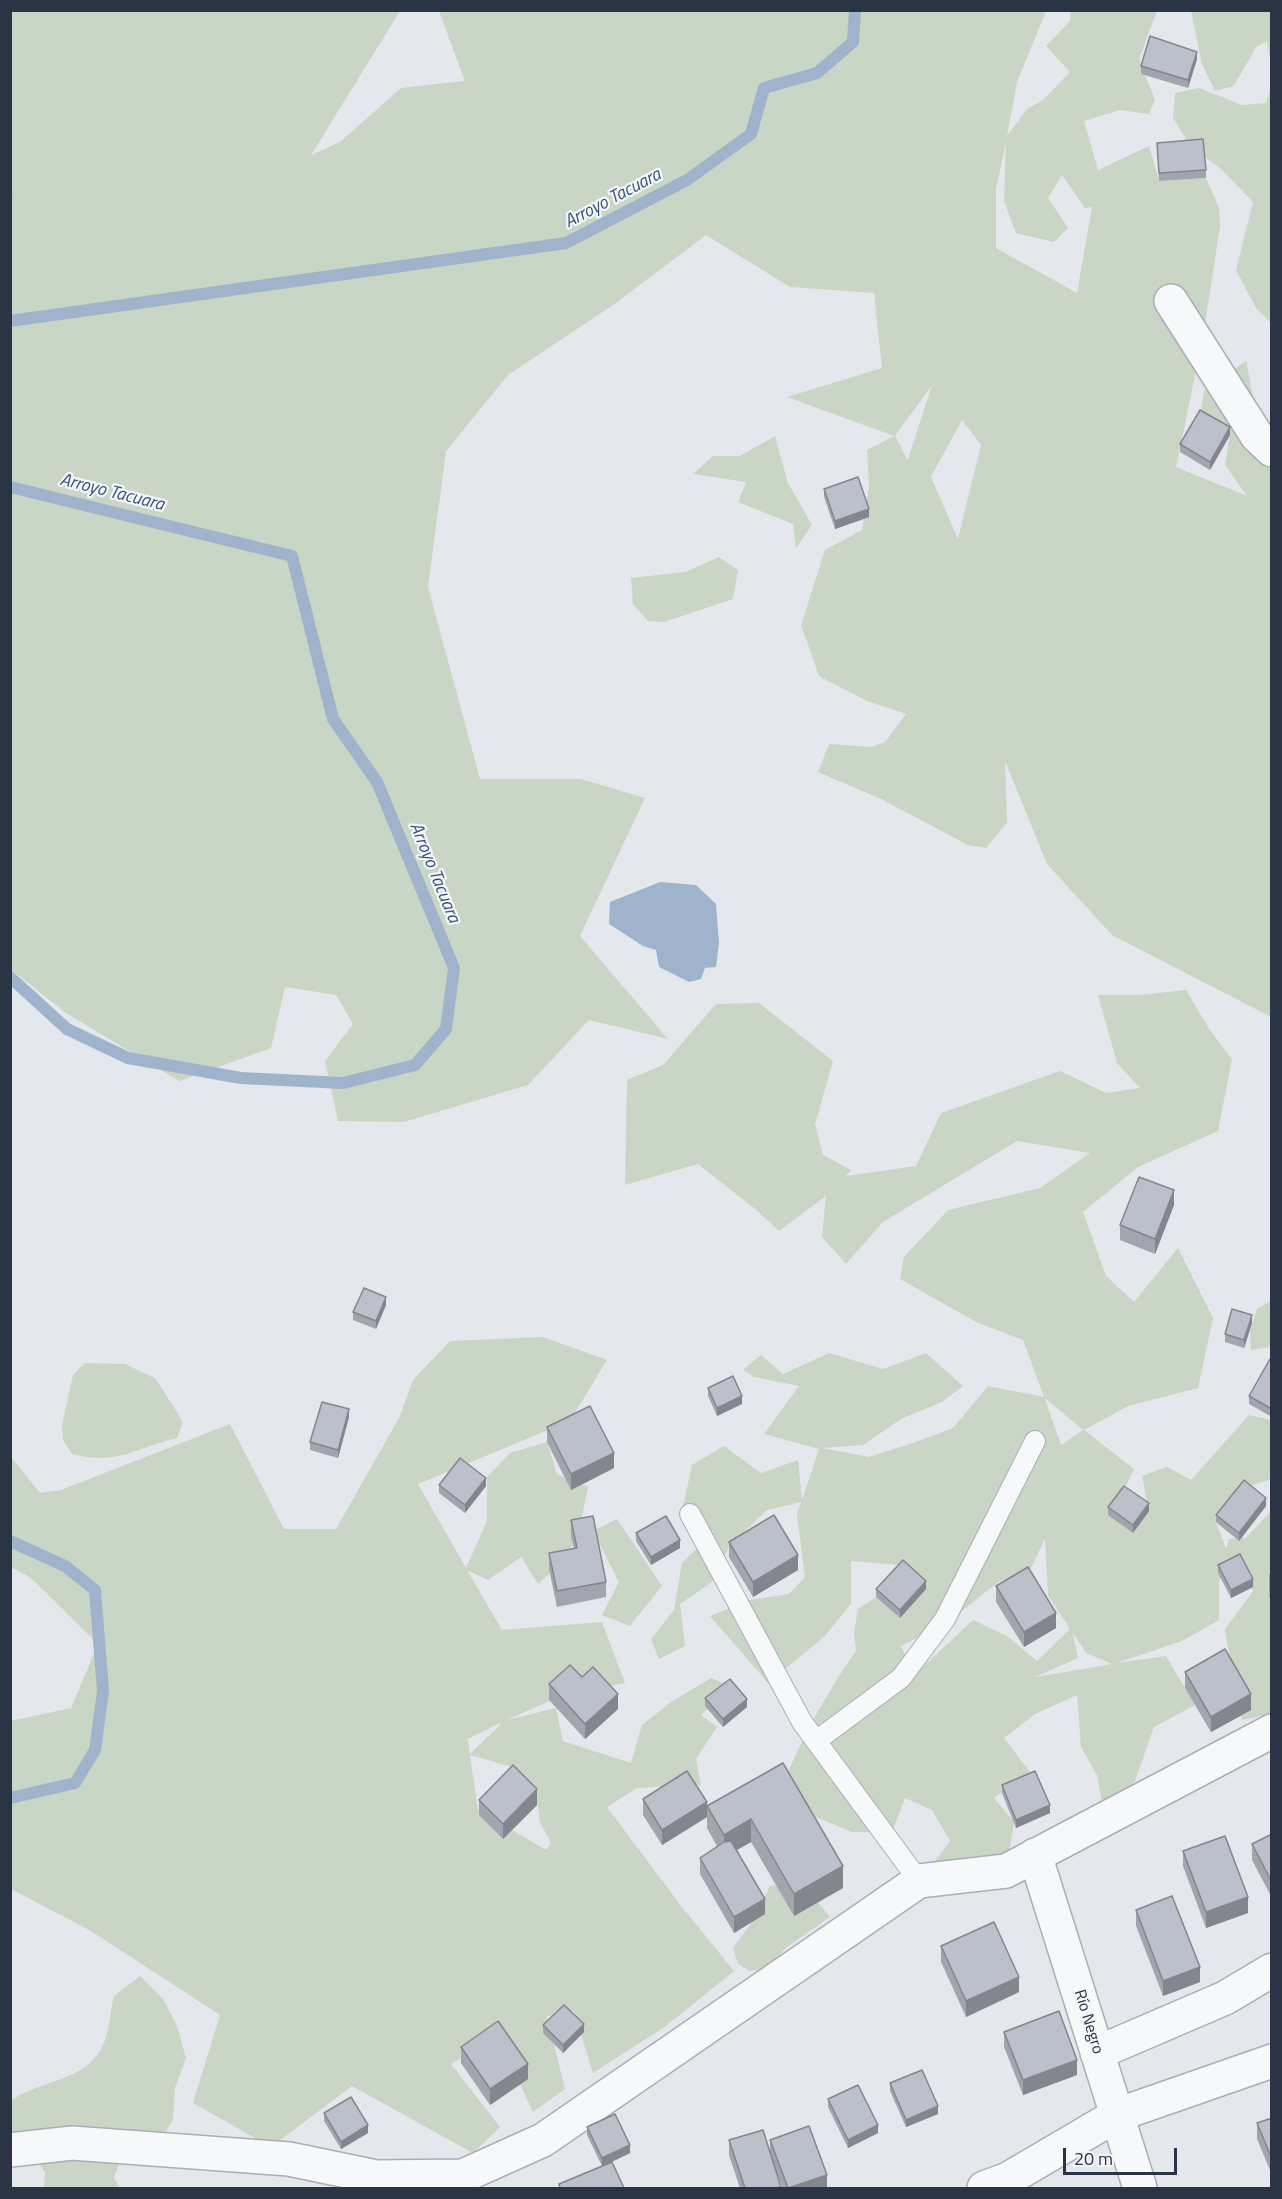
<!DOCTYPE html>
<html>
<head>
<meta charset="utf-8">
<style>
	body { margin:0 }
	#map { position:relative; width:1282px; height:2199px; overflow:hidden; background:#e4e7ec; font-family:"Titillium Web",sans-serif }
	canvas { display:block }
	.frame { position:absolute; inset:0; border:12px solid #2b3445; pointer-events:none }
	.scale { position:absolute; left:1063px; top:2148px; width:114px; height:27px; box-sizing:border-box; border:3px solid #2b3445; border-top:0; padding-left:8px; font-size:18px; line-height:21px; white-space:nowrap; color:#2b3445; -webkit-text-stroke:4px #f4f6f9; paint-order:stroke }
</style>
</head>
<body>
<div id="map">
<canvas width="1282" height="2199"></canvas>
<div class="frame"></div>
<div class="scale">20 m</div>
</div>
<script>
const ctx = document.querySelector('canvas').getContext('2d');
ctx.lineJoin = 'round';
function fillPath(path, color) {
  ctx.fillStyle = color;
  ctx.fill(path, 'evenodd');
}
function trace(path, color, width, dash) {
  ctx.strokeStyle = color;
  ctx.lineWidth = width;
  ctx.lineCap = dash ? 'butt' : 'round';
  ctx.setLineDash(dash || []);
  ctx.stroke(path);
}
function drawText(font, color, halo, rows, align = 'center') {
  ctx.font = font + ' "Titillium Web",sans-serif';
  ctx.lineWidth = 4.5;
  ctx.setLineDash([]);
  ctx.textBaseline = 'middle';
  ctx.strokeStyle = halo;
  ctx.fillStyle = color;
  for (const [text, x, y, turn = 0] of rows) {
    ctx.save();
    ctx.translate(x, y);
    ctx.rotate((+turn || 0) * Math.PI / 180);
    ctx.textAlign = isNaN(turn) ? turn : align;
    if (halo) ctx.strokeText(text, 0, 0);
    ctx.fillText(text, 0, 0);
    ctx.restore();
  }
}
fillPath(new Path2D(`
	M 11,11 L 400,11 L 311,155 L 340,142 L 401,88 L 465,81 L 439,11 L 1046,11 L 1017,82 L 1007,136 L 1027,109 L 1043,100 L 1070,72 L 1046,46 L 1070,21 L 1071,11 L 1157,11 L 1139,59 L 1155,100 L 1149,114 L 1120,110 L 1084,121 L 1098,170 L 1149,146 L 1159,181 L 1206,178 L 1219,208 L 1220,226 L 1203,337 L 1176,467 L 1247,496 L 1225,465 L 1230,435 L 1200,417 L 1204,391 L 1246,361 L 1253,397 L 1271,434 L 1271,1017 L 1112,935 L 1047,864 L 1005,761 L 1007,823 L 986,848 L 968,845 L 881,799 L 818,772 L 829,744 L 871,747 L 885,742 L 906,714 L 867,701 L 819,676 L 801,625 L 825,550 L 862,530 L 869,486 L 867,450 L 894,436 L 787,397 L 882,368 L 874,293 L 790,287 L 706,235 L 613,305 L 508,375 L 446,451 L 428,587 L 480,779 L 581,779 L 645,798 L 580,936 L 668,1039 L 589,1020 L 528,1085 L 404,1122 L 338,1121 L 325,1061 L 353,1024 L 336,995 L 285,987 L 271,1048 L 179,1081 L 66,1013 L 13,971 L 11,974 ZM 1006,143 L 1004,201 L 1016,233 L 1054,242 L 1068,228 L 1048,198 L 1062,175 L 1085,208 L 1092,207 L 1077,293 L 996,248 L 996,189 ZM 932,385 L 908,459 L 907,459 L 895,436 ZM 962,420 L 981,445 L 958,539 L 931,477 Z
	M 1191,11 L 1271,11 L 1271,65 L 1267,41 L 1256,47 L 1234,86 L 1215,91 L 1202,64 Z
	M 1271,86 L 1271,323 L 1256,308 L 1236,270 L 1253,202 L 1221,169 L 1191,147 L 1173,118 L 1175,93 L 1199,88 L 1242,105 L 1266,103 Z
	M 775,436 L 788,483 L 812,525 L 796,548 L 793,524 L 738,502 L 746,482 L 693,474 L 713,456 L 740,456 Z
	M 719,557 L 738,570 L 733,599 L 664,622 L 648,621 L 633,604 L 631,578 L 685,572 Z
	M 1186,990 L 1209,1029 L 1232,1059 L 1218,1131 L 1138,1167 L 1083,1212 L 1106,1276 L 1134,1302 L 1178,1248 L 1213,1318 L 1198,1388 L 1128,1406 L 1084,1430 L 1134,1469 L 1121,1497 L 1149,1511 L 1142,1476 L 1167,1467 L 1191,1480 L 1249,1415 L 1271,1420 L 1271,1479 L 1244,1488 L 1216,1523 L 1226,1548 L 1229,1539 L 1246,1538 L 1271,1511 L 1271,1714 L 1242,1720 C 1242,1688 1228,1660 1225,1629 L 1253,1591 L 1240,1562 L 1226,1559 L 1219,1583 L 1219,1620 L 1182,1641 L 1117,1663 L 1166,1656 L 1195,1705 L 1154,1727 L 1135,1781 L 1105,1818 L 1097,1775 L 1081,1747 L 1077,1695 L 1035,1714 L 1004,1738 L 1030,1772 L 994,1798 L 1014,1822 L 1006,1871 L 933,1864 L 950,1841 L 932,1810 L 905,1798 L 892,1832 L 852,1832 L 811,1815 L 783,1785 C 802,1736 826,1694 856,1651 L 854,1632 L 858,1609 L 876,1597 L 900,1618 L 900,1565 L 851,1561 L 851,1604 L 824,1637 L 768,1683 L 710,1616 L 750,1600 L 789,1594 L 805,1577 L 797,1514 L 801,1502 L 767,1510 L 730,1545 L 712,1582 L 680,1604 L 685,1646 L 659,1659 L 651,1639 L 674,1610 L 682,1563 L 714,1532 L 687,1523 L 683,1507 L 692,1465 L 724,1446 L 761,1473 L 798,1460 L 802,1500 L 819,1449 L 764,1434 L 799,1386 L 754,1377 L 743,1370 L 761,1355 L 783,1374 L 829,1353 L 883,1369 L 926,1353 L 963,1386 L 942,1402 L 901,1419 L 863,1445 L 822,1448 L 869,1457 L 913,1443 L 953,1428 L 988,1386 L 1044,1397 L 1023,1340 L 976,1322 L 900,1279 L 904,1257 L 948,1210 L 1040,1188 L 1090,1153 L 1017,1141 L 883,1222 L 846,1264 L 822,1237 L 826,1196 L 779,1231 L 754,1208 L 698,1164 L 625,1185 L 627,1080 L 663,1065 L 716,1004 L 759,1003 L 833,1061 L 815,1124 L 823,1155 L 851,1170 L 846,1176 L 916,1166 L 941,1113 L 1060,1071 L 1106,1093 L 1140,1088 L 1117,1063 L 1098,995 L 1139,995 ZM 1045,1399 L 1046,1399 L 1083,1430 L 1061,1445 ZM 1045,1539 L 1048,1595 L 1070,1629 L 1037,1661 L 1007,1636 L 973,1620 L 915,1674 L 901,1646 L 946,1624 L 998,1582 L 1031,1568 ZM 1073,1633 L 1086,1653 L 1112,1664 L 1035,1677 L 1078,1658 Z
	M 1271,1301 L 1271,1347 L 1251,1350 L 1250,1330 L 1257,1309 Z
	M 543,1337 L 607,1360 L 570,1421 L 418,1484 L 466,1568 L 487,1521 L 487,1477 L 510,1453 L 547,1442 L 557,1474 L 588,1487 L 581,1521 L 568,1557 L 538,1584 L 521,1557 L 488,1580 L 467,1570 L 502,1630 L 602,1622 L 625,1683 L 563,1695 L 507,1720 L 556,1708 L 563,1741 L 631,1763 L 642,1725 L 671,1702 L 711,1678 L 730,1686 L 701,1715 L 717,1727 L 696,1759 L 701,1785 L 637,1788 L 607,1807 L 682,1907 L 734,1971 L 666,2026 L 593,2073 L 574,2012 L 547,2016 L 565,2089 L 533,2112 L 498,2037 L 451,2064 L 500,2127 L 473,2153 L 352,2086 L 271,2147 L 193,2103 L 220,2015 L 91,1931 L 11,1889 L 11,1721 L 71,1708 L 98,1644 L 30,1577 L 11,1567 L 10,1456 L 40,1493 L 61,1490 L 230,1424 L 284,1529 L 336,1529 L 400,1416 L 413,1380 L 450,1341 ZM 500,1723 L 501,1724 L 470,1754 L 468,1739 ZM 470,1755 L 512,1767 L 536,1793 L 540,1822 L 551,1843 L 546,1850 L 478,1810 Z
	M 85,1363 L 125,1364 L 156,1379 L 183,1422 L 177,1438 C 137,1448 114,1466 72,1454 L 63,1440 L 62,1425 L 73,1375 Z
	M 617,1519 L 662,1586 L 630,1626 L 602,1615 L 619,1582 L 593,1531 Z
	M 782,1884 L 807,1889 L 830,1917 L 783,1950 L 774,1967 L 750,1971 L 738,1964 L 733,1948 L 752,1922 L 770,1886 Z
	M 140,1976 L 163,1999 L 177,2026 L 186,2058 L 175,2088 L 173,2120 L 157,2146 L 125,2148 L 114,2178 L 120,2188 L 44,2188 L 45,2172 L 25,2146 L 11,2145 L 11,2101 C 38,2080 87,2082 103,2045 C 110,2031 110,2011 114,1996 Z`), '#c9d6c5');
fillPath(new Path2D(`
	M 660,882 L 696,885 L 716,904 L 719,943 L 716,967 L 705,968 L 701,979 L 689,982 L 659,967 L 656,950 L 643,946 L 609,924 L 610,902 Z`), '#9fb4cc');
trace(new Path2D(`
	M 10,321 L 566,243 L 687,180 L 751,134 L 764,88 L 817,73 L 853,42 L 855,10
	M 10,487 L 292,556 L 333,719 L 377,782 L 454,968 L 446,1029 L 415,1065 L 343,1083 L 241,1078 L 128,1058 L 67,1029 L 10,977
	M 10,1541 L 65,1566 L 95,1590 L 103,1691 L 95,1750 L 75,1783 L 10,1798`), '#9fb4cc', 12);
const service = new Path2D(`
	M 690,1514 L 802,1722 L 919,1881
	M 816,1741 L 901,1678 L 945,1619 L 1035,1441`);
const minor = new Path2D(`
	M 1171,301 L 1257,436 L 1272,450
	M 1035,1855 L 1140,2188
	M 1097,2053 L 1225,1998 L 1272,1970
	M 10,2150 L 72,2143 L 289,2159 L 376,2177 L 463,2176 L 543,2140 L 919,1881 L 1006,1871 L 1272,1731
	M 984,2188 L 1008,2179 L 1117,2115 L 1272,2061`);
trace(service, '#a9aeb7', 22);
trace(minor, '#a9aeb7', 36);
trace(new Path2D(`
	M 10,196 L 13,197`), '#c2c5cb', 4, [4.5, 4.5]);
trace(service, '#f7f8fa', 20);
trace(minor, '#f7f8fa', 33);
fillPath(new Path2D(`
	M 1197,59 L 1188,88 L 1141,74 L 1141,66 Z
	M 1157,143 L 1206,170 L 1206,178 L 1159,181 Z
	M 1230,435 L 1210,470 L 1180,452 L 1180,444 Z
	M 824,489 L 869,517 L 835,529 L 824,497 Z
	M 1174,1205 L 1155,1254 L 1120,1240 L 1120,1225 Z
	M 386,1305 L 376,1329 L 353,1320 L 353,1312 Z
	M 1252,1323 L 1244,1348 L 1225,1342 L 1225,1334 Z
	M 1272,1359 L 1272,1417 L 1249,1404 L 1249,1396 Z
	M 708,1388 L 742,1404 L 717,1416 L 708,1396 Z
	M 349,1417 L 338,1458 L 310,1450 L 310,1442 Z
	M 547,1427 L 614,1468 L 571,1490 L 547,1442 Z
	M 439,1485 L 486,1486 L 465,1513 L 439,1493 Z
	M 1266,1506 L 1239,1541 L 1216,1522 L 1216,1515 Z
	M 1108,1507 L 1149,1511 L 1133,1533 L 1108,1515 Z
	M 571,1520 L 606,1582 L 606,1597 L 557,1607 L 549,1569 L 549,1553 L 574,1549 L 571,1536 Z
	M 636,1533 L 680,1548 L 651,1565 L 636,1541 Z
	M 729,1542 L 798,1570 L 753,1597 L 729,1557 Z
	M 1218,1565 L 1253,1587 L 1231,1598 L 1218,1573 Z
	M 1272,1573 L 1272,1600 L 1269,1597 L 1269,1574 Z
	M 996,1586 L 1056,1628 L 1024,1647 L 996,1602 Z
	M 876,1589 L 926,1589 L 900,1618 L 876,1597 Z
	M 1185,1672 L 1251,1710 L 1211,1732 L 1185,1688 Z
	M 582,1677 L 618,1709 L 585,1739 L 549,1700 L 549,1684 Z
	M 705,1698 L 747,1707 L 723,1727 L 705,1706 Z
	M 783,1763 L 843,1888 L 794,1916 L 751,1842 L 737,1850 L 765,1914 L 734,1933 L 700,1874 L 700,1858 L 717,1846 L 707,1828 L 707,1806 Z
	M 1002,1785 L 1050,1813 L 1016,1828 L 1002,1793 Z
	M 643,1799 L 707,1817 L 662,1845 L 643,1815 Z
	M 479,1800 L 537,1805 L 503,1839 L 479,1815 Z
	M 1272,1834 L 1272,1898 L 1252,1860 L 1252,1844 Z
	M 1183,1851 L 1248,1913 L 1206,1928 L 1183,1866 Z
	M 1136,1910 L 1200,1982 L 1163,1996 L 1136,1926 Z
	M 941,1946 L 1019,1992 L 966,2017 L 941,1962 Z
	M 543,2025 L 584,2032 L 563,2053 L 543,2033 Z
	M 1004,2032 L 1077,2075 L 1023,2095 L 1004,2047 Z
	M 461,2047 L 528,2079 L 490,2105 L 461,2063 Z
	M 890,2083 L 938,2114 L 906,2127 L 890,2091 Z
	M 828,2099 L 878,2133 L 848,2148 L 828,2107 Z
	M 324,2113 L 368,2133 L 341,2149 L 324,2121 Z
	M 1272,2118 L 1272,2175 L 1257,2139 L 1257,2123 Z
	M 587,2127 L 630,2153 L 612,2162 L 624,2188 L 559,2188 L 559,2184 L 602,2166 L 587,2135 Z
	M 729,2140 L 770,2153 L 770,2140 L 827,2188 L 783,2188 L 774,2167 L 781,2188 L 740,2188 L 729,2155 Z`), '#a1a5ae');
fillPath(new Path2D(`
	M 1197,52 L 1197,59 L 1188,88 L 1188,80 Z
	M 1230,427 L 1230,435 L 1210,470 L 1210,462 Z
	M 869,509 L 869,517 L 835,529 L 835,521 Z
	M 1174,1190 L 1174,1205 L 1155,1254 L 1155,1239 Z
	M 386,1297 L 386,1305 L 376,1329 L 376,1321 Z
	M 1252,1315 L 1252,1323 L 1244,1348 L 1244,1340 Z
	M 742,1396 L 742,1404 L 717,1416 L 717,1408 Z
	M 349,1409 L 349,1417 L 338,1458 L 338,1450 Z
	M 614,1453 L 614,1468 L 571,1490 L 571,1474 Z
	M 486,1478 L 486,1486 L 465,1513 L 465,1505 Z
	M 1266,1498 L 1266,1506 L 1239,1541 L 1239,1533 Z
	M 1149,1503 L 1149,1511 L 1133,1533 L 1133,1525 Z
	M 680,1540 L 680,1548 L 651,1565 L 651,1557 Z
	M 798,1555 L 798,1570 L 753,1597 L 753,1582 Z
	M 1253,1579 L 1253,1587 L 1231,1598 L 1231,1590 Z
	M 926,1581 L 926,1589 L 900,1618 L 900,1610 Z
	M 1056,1613 L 1056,1628 L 1024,1647 L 1024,1632 Z
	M 618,1694 L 618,1709 L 585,1739 L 585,1724 Z
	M 1251,1694 L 1251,1710 L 1211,1732 L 1211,1717 Z
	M 747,1699 L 747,1707 L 723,1727 L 723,1719 Z
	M 537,1789 L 537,1805 L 503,1839 L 503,1824 Z
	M 707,1802 L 707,1817 L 662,1845 L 662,1830 Z
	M 1050,1805 L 1050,1813 L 1016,1828 L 1016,1820 Z
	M 751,1819 L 751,1842 L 724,1857 L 724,1835 Z
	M 843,1866 L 843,1888 L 794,1916 L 794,1894 Z
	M 1248,1897 L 1248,1913 L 1206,1928 L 1206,1912 Z
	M 765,1899 L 765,1914 L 734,1933 L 734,1917 Z
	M 1200,1967 L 1200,1982 L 1163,1996 L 1163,1981 Z
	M 1019,1977 L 1019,1992 L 966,2017 L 966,2001 Z
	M 584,2024 L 584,2032 L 563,2053 L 563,2045 Z
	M 1077,2060 L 1077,2075 L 1023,2095 L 1023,2080 Z
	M 528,2064 L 528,2079 L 490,2105 L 490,2089 Z
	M 938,2106 L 938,2114 L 906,2127 L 906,2120 Z
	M 368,2125 L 368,2133 L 341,2149 L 341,2142 Z
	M 878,2125 L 878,2133 L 848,2148 L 848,2140 Z
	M 630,2145 L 630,2153 L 602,2166 L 602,2158 Z
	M 827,2175 L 827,2188 L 791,2188 Z`), '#83868d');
const building = new Path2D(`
	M 1150,36 L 1197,52 L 1188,80 L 1141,66 Z
	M 1203,139 L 1206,170 L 1159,173 L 1157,143 Z
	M 1200,410 L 1230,427 L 1210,462 L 1180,444 Z
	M 858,477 L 869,509 L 835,521 L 824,489 Z
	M 1139,1177 L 1174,1190 L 1155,1239 L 1120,1225 Z
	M 364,1288 L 386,1297 L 376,1321 L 353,1312 Z
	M 1232,1309 L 1252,1315 L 1244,1340 L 1225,1334 Z
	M 1270,1359 L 1272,1359 L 1272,1409 L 1249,1396 Z
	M 733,1376 L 742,1396 L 717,1408 L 708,1388 Z
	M 322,1402 L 349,1409 L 338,1450 L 310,1442 Z
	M 590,1406 L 614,1453 L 571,1474 L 547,1427 Z
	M 460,1458 L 486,1478 L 465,1505 L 439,1485 Z
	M 1244,1480 L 1266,1498 L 1239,1533 L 1216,1515 Z
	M 1124,1486 L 1149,1503 L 1133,1525 L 1108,1507 Z
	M 774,1515 L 798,1555 L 753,1582 L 729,1542 Z
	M 593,1516 L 606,1582 L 557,1591 L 549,1553 L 577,1548 L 571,1520 Z
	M 666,1516 L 680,1540 L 651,1557 L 636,1533 Z
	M 1240,1554 L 1253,1579 L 1231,1590 L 1218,1565 Z
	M 903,1560 L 926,1581 L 900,1610 L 876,1589 Z
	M 1028,1567 L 1056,1613 L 1024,1632 L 996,1586 Z
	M 1225,1649 L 1251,1694 L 1211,1717 L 1185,1672 Z
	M 570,1665 L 582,1677 L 593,1667 L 618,1694 L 585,1724 L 549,1684 Z
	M 730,1679 L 747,1699 L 723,1719 L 705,1698 Z
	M 783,1763 L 843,1866 L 794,1894 L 751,1819 L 724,1835 L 707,1806 Z
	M 513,1765 L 537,1789 L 503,1824 L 479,1800 Z
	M 687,1771 L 707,1802 L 662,1830 L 643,1799 Z
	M 1035,1771 L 1050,1805 L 1016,1820 L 1002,1785 Z
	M 1272,1834 L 1272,1882 L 1252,1844 Z
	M 1225,1836 L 1248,1897 L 1206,1912 L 1183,1851 Z
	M 731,1841 L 765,1899 L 734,1917 L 700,1858 L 724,1842 Z
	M 1172,1896 L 1200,1967 L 1163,1981 L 1136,1910 Z
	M 994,1922 L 1019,1977 L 966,2001 L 941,1946 Z
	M 564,2005 L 584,2024 L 563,2045 L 543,2025 Z
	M 1059,2011 L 1077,2060 L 1023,2080 L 1004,2032 Z
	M 498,2021 L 528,2064 L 490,2089 L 461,2047 Z
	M 922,2070 L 938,2106 L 906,2120 L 890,2083 Z
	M 858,2085 L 878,2125 L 848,2140 L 828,2099 Z
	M 351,2097 L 368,2125 L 341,2142 L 324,2113 Z
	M 615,2114 L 630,2145 L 602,2158 L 587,2127 Z
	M 1272,2118 L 1272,2159 L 1257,2123 Z
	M 809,2126 L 827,2175 L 788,2188 L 770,2140 Z
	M 763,2130 L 781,2187 L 775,2188 L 745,2188 L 729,2140 Z
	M 612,2162 L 624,2188 L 560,2188 L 559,2184 Z`);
fillPath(building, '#bbc0ca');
trace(building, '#83868d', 1.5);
drawText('16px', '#2b3445', '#f4f6f9', [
	["Río Negro",1088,2022,73]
]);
drawText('italic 18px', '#34527a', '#f4f6f9', [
	["Arroyo Tacuara",613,199,-28],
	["Arroyo Tacuara",112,493,14],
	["Arroyo Tacuara",434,873,68]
]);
</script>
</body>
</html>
